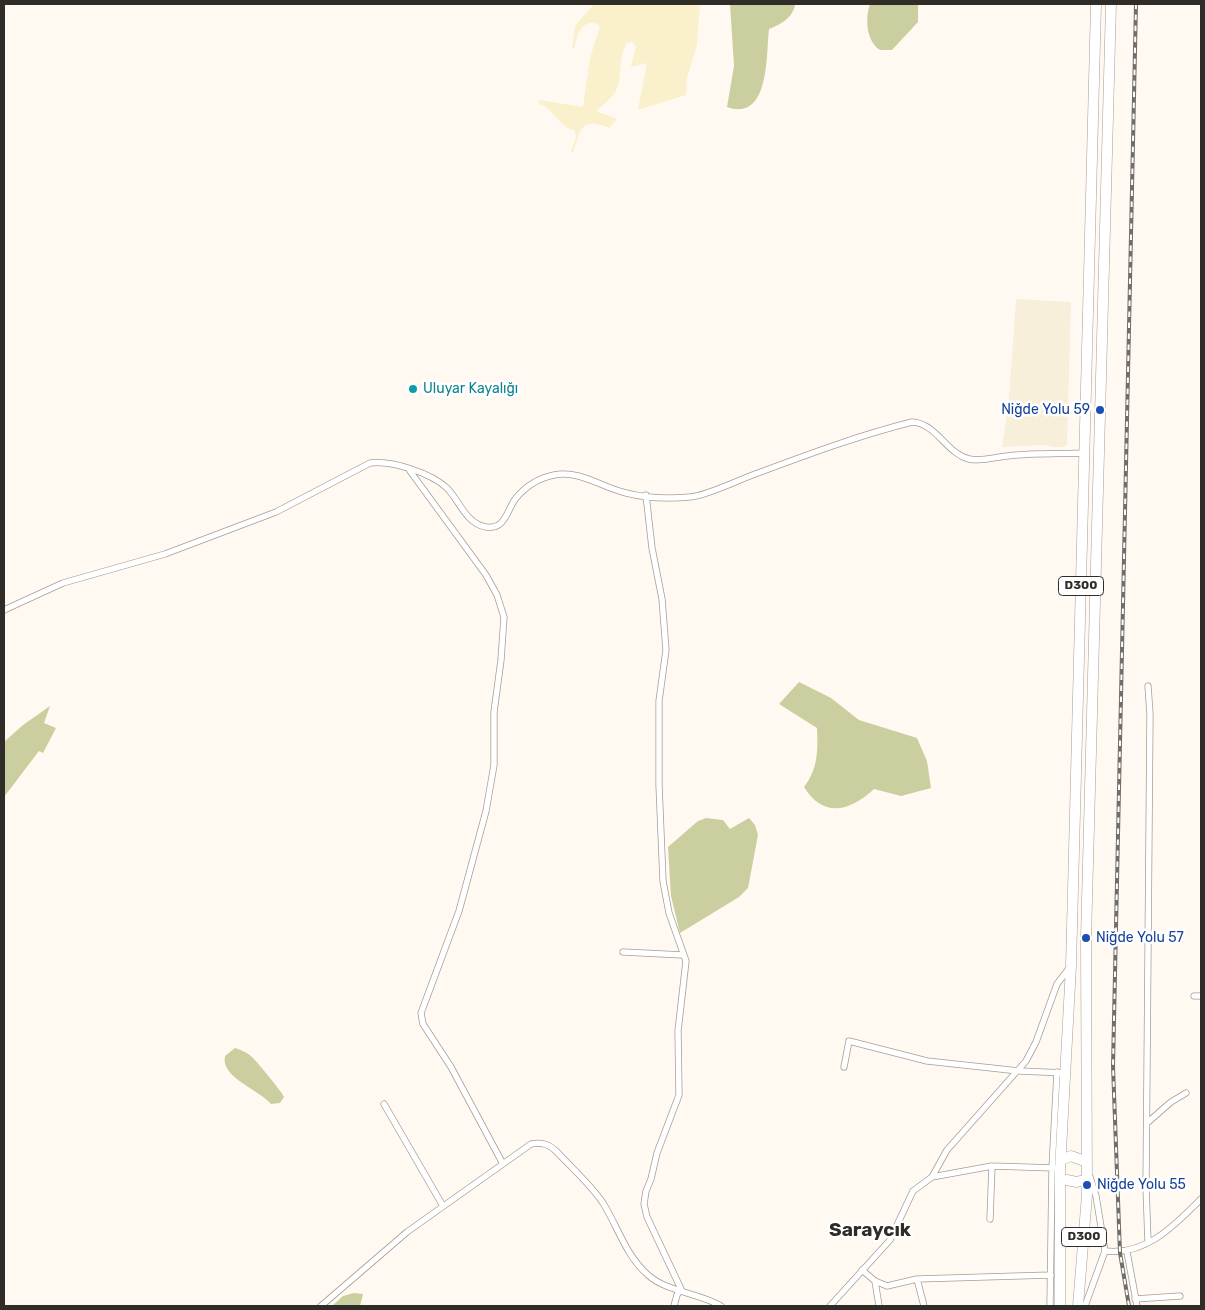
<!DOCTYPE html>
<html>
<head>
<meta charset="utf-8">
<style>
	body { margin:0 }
	#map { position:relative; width:1205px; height:1310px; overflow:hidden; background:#fff9f2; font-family:Rubik,sans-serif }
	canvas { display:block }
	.frame { position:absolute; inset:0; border:5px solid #302d29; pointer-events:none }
</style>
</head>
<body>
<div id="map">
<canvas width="1205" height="1310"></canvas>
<div class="frame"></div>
</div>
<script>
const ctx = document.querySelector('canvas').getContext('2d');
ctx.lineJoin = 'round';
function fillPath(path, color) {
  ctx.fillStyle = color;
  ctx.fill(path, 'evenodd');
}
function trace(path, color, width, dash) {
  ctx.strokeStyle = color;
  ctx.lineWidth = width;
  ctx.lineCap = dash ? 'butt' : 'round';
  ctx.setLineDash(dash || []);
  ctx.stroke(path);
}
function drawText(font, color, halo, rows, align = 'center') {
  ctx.font = font + ' Rubik,sans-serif';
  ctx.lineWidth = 5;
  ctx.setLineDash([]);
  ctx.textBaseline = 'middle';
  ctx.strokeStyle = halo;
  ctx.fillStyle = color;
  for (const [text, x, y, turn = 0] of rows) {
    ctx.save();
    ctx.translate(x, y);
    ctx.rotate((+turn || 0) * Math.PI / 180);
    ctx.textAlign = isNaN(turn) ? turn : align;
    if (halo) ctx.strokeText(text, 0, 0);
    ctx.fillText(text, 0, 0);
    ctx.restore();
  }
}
fillPath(new Path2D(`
	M 1016,299 L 1071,302 L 1067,445 L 1064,447 L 1053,447 L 1045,445 L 1002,447 L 1009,398 Z`), '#f8efda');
fillPath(new Path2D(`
	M 730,4 L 795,4 C 794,17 780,25 769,29 C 766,55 770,122 727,107 L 734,66 Z
	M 870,4 L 918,4 L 918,22 L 892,50 L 880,50 C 866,41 865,18 870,4 Z
	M 799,682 L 831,698 L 859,720 L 917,738 L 927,761 L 931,788 L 901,796 L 874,789 C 850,811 824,819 804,787 C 818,769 818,750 817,728 L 779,704 Z
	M 50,706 L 44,723 L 56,728 L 43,753 L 39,751 L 4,797 L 4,742 L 23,725 Z
	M 706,818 L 723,820 L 730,829 L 749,818 L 755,825 L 758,835 L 748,888 L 739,897 L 680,933 L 671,896 L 668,847 L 698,821 Z
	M 235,1048 C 242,1050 248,1053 253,1058 C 258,1063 283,1093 284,1097 L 280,1103 L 271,1104 C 258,1089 220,1077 225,1056 Z
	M 354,1293 L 363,1294 L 360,1306 L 332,1306 L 343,1296 Z`), '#cbcf9f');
fillPath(new Path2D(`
	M 594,4 L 700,4 L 697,45 L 687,78 L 686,95 L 638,110 L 647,63 L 631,67 L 636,46 L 632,42 L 627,43 C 617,59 624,80 614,94 C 609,100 602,106 596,111 L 617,119 L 609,128 C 581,116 581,129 573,153 L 571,152 L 576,137 L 575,131 L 566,127 L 545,106 L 539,104 L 539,100 L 583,107 L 590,58 L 600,26 C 584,15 576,35 575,48 L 572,48 L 575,26 Z`), '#faf0cb');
const street = new Path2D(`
	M 410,471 L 486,575 L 497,595 L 504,617 L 501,660 L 494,712 L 494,765 L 486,811 L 459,911 L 421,1013 L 423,1024 L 451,1067 L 503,1164
	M 646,495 L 652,548 L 662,599 L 666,650 L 659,701 L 659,785 L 663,881 L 669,913 L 686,961 L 678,1031 L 679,1095 L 657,1153 L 651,1179 L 646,1191 L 644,1204 L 647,1217 L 681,1289 L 677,1295 L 674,1306
	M 4,610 L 63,583 L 165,554 L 276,512 L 370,463 C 391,460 431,473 447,488 C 459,500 466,524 486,527 C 506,530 507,509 516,498 C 526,486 539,478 554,475 C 580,470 601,487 626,493 C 646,498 669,499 690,497 C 707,496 740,479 758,473 C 809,454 860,435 912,422 C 936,423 947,454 969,459 C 983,462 994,457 1007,456 C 1032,453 1059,454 1084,453
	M 623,952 L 683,955
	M 1194,996 L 1201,996
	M 844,1067 L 849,1041 L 927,1061 L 1019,1071 L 1066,1073
	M 384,1104 L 443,1206
	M 1147,1123 L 1171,1102 L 1186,1093
	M 932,1177 L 992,1166 L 1054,1168
	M 1090,1177 L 1096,1196 L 1105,1251 C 1146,1256 1175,1225 1201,1199
	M 990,1219 L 992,1166
	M 1148,1242 L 1146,1187 L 1150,714 L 1148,686
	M 1127,1252 L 1137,1306
	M 862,1270 L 875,1281 L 887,1286 L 917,1279 L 1051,1275
	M 917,1279 L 924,1306
	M 875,1281 L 879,1306
	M 1135,1299 L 1180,1296
	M 321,1306 L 407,1232 L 531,1144 C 542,1142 549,1144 557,1152 C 572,1168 591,1185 603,1203 C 618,1227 626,1256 648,1275 C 667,1292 699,1293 721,1306
	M 830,1306 L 890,1240 L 913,1191 L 932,1177 L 947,1150 L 1026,1061 L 1036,1042 L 1057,984 L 1071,966
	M 1050,1306 L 1052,1168 L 1057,1072
	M 1085,1306 L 1105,1251`);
const highway = new Path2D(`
	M 1061,1160 L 1071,1156 L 1087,1162
	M 1061,1179 L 1077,1182 L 1087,1179
	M 1060,1306 L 1060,1169 L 1071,966 L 1096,4
	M 1078,1306 L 1087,1195 L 1086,938 L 1111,4`);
trace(street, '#a59e96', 7);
trace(highway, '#a59e96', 11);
trace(street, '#fff', 5.5);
trace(highway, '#fff', 10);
const rail = new Path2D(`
	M 1129,1306 L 1120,1253 L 1113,1066 L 1136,4`);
trace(rail, '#716d68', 4);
trace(rail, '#fff', 2, [5.5]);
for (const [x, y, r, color] of [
	[413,389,5,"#0f9aa8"],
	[1100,410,5,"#1a4fb4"],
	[1086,938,5,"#1a4fb4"],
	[1087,1185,5,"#1a4fb4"]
]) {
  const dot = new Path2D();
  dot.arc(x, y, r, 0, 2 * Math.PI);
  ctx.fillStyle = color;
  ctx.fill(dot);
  trace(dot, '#fff', 2);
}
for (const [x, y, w] of [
	[1081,586,45],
	[1084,1237,45]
]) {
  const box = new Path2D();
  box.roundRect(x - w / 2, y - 9.5, w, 19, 4);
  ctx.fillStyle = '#fff';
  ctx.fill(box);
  trace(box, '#302d29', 1);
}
drawText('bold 12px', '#302d29', null, [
	["D300",1081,586],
	["D300",1084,1237]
]);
drawText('14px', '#0d838f', '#fff', [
	["Uluyar Kayalığı",423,389]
], 'left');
drawText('14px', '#164399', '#fff', [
	["Niğde Yolu 59",1090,410,"right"],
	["Niğde Yolu 57",1096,938],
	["Niğde Yolu 55",1097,1185]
], 'left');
drawText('bold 19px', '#302d29', '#fff', [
	["Saraycık",870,1231]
]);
</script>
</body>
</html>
